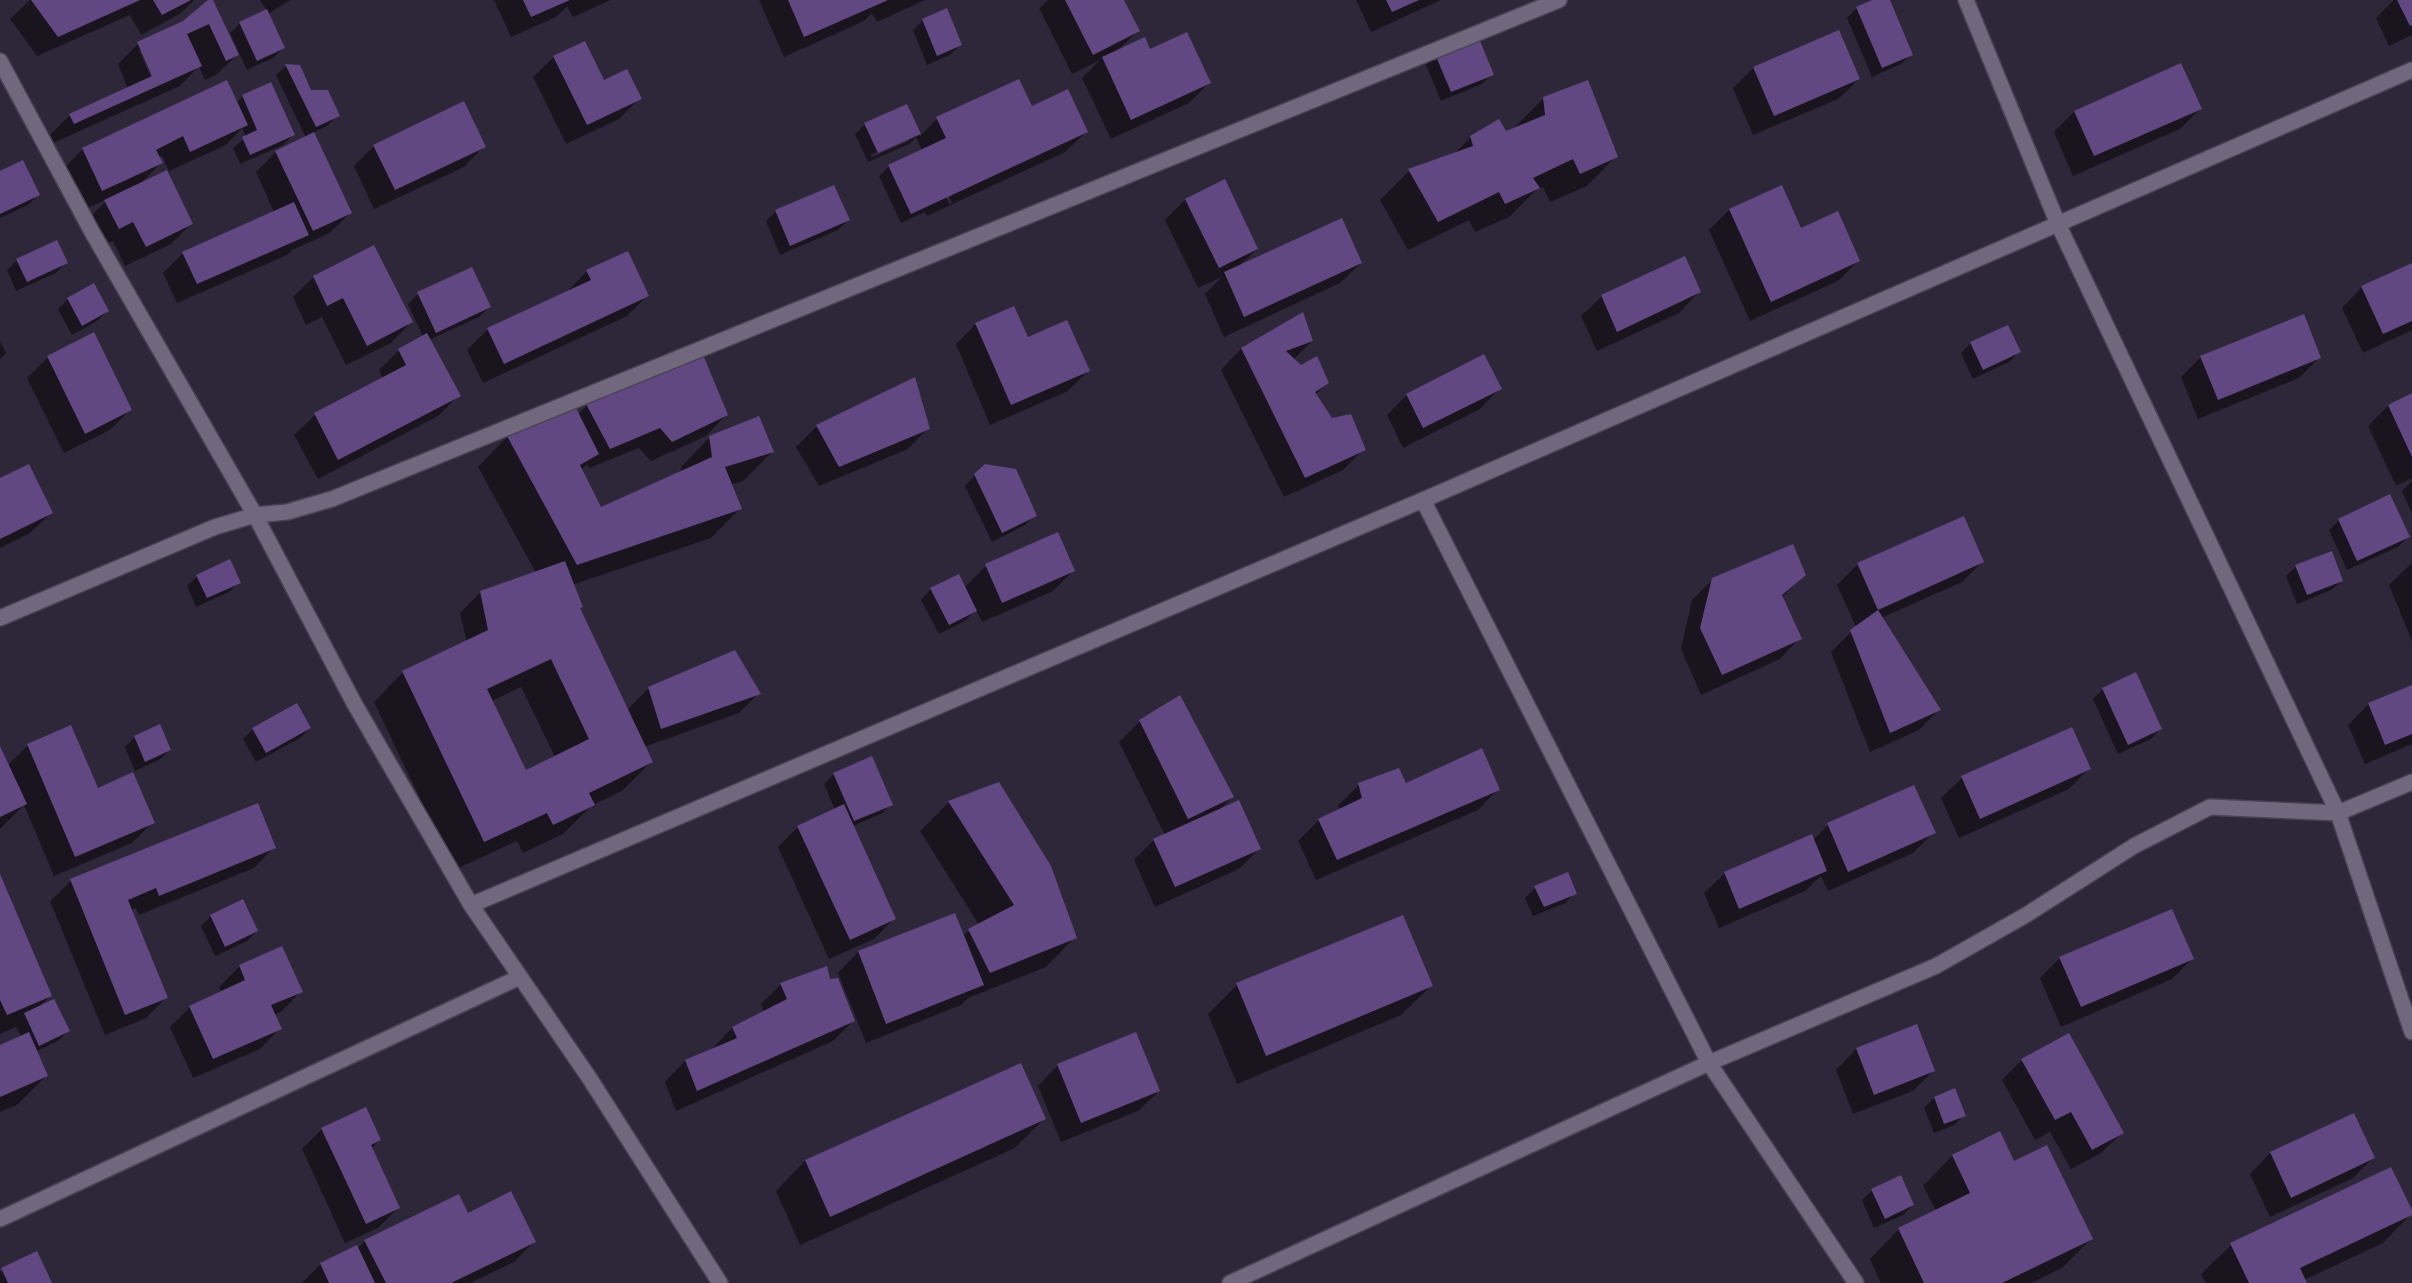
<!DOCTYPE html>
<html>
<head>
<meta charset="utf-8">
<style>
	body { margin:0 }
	canvas { display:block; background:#2e2639 }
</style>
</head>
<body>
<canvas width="2412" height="1283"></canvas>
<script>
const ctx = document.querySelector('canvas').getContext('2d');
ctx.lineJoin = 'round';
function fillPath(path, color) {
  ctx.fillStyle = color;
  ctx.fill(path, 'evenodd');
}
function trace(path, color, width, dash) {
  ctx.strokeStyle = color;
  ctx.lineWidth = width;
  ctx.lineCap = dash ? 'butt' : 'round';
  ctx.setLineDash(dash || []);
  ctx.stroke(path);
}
fillPath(new Path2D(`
	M 30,0 L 194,0 L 181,13 L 141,35 L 130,15 L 37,56 L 10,19 Z
	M 210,0 L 237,55 L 216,75 L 205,80 L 199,66 L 180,86 L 53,143 L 50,135 L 70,115 L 128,89 L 118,64 L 138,44 L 184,22 ZM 139,50 L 142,50 L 156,82 L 154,84 Z
	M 260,0 L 290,0 L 268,14 L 283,48 L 273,58 L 247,70 L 230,33 L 240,23 L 267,11 Z
	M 494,0 L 611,0 L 573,17 L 567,6 L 556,17 L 511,37 Z
	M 759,0 L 925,0 L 877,22 L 872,13 L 864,21 L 784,57 Z
	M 1048,0 L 1122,0 L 1138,31 L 1118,50 L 1150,51 L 1209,83 L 1189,103 L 1111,139 L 1082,78 L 1100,60 L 1072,74 L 1039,8 Z
	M 1356,0 L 1441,0 L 1371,32 Z
	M 1876,0 L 1888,0 L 1911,54 L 1901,64 L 1872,77 L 1847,18 L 1857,8 Z
	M 2394,0 L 2412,0 L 2412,35 L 2389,46 L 2376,18 Z
	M 923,20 L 960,45 L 950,55 L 927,65 L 913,30 Z
	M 1436,55 L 1492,74 L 1482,84 L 1441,101 L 1426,65 Z
	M 554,57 L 603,82 L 640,98 L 619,119 L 566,144 L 533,77 Z
	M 286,66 L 310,92 L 338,115 L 328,125 L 313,133 L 350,213 L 330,233 L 292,250 L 287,255 L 177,303 L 163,273 L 183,253 L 274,212 L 256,172 L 276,152 L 306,138 L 276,75 Z
	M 1753,68 L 1859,79 L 1838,99 L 1753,135 L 1733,88 Z
	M 226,82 L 236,103 L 243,96 L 293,135 L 283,145 L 240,164 L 233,148 L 246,137 L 242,128 L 226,145 L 169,171 L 162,156 L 158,157 L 161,163 L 139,185 L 191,224 L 171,244 L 125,266 L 113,241 L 98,248 L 85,222 L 108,199 L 81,211 L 62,170 L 83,149 Z
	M 1544,98 L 1616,156 L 1587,186 L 1550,202 L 1543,187 L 1536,190 L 1509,217 L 1475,232 L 1469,220 L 1408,250 L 1380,200 L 1409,171 L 1453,155 L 1471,137 L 1506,132 L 1514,128 Z
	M 907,106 L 920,136 L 937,119 L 1031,108 L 1086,132 L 1065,152 L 927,216 L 925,212 L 901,223 L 879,176 L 889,166 L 922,150 L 916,137 L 909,144 L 868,162 L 855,134 L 865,124 ZM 909,138 L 909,141 L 872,157 L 870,155 ZM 929,152 L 952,203 L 949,204 L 927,155 Z
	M 2200,109 L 2180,129 L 2073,176 L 2054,132 L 2074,112 Z
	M 374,146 L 484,146 L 464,167 L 374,209 L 354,166 Z
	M 0,173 L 38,195 L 28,205 L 0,218 Z
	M 1224,181 L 1257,249 L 1238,267 L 1361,263 L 1340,283 L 1224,337 L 1205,294 L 1222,277 L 1198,288 L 1165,220 L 1185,200 Z
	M 1729,210 L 1800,230 L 1858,261 L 1838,281 L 1750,321 L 1709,230 Z
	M 776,211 L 848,220 L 838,230 L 780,255 L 766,221 Z
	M 17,260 L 66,262 L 56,273 L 16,291 L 7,270 Z
	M 2412,264 L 2412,330 L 2363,353 L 2342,308 L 2362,287 Z
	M 587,271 L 647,296 L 627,316 L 483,383 L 467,350 L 488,329 L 567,292 Z
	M 314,277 L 411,322 L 391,343 L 346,365 L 322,317 L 306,325 L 293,297 Z
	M 1699,292 L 1679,313 L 1597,351 L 1581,316 L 1602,296 Z
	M 418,294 L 489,307 L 479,317 L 429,340 L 459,395 L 438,416 L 318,479 L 294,435 L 315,415 L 383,379 L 379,370 L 399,350 L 423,337 L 408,304 Z
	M 68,299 L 107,311 L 97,321 L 72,335 L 58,309 Z
	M 1302,314 L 1312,341 L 1293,360 L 1327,383 L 1315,395 L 1331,420 L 1364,449 L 1343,470 L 1284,497 L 1221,370 L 1241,349 Z
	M 976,324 L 1027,339 L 1088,371 L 1068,391 L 990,425 L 956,344 Z
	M 0,341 L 6,353 L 0,359 Z
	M 1971,343 L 2019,352 L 2009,362 L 1973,379 L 1961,353 Z
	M 48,357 L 131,409 L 110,430 L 64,453 L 27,378 Z
	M 2201,357 L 2320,357 L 2299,378 L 2198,419 L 2181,377 Z
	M 914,379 L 928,428 L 908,449 L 819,486 L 796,447 L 816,427 Z
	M 1500,388 L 1480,409 L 1403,448 L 1387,415 L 1407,395 Z
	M 2412,395 L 2412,478 L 2396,486 L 2368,426 L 2388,406 Z
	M 587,405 L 726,415 L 706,436 L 651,461 L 639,448 L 589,468 L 587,464 L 581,470 L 600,509 L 681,472 L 681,467 L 710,437 L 772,452 L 743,481 L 730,485 L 740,509 L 711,538 L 572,585 L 578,609 L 627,710 L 649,688 L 759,693 L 739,713 L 644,747 L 651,762 L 622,791 L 591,806 L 563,834 L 523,853 L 517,841 L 454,870 L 374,702 L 403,672 L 467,642 L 460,613 L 480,593 L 536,573 L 478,467 L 507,437 L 576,410 L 578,415 ZM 521,687 L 555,757 L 525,772 L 492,701 Z
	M 985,465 L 1035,515 L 1025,525 L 992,542 L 965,486 Z
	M 0,479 L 51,513 L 30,533 L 0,548 Z
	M 2412,481 L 2412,514 L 2402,491 Z
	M 2339,520 L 2408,537 L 2398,547 L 2347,570 L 2329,530 Z
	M 1982,562 L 1962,582 L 1881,618 L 1939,710 L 1919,730 L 1870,752 L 1831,652 L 1856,627 L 1837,585 L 1858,564 Z
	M 2412,563 L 2412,641 L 2389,585 Z
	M 986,566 L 1074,570 L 1053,591 L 982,622 L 976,610 L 965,621 L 939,634 L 921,600 L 931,589 L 964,588 Z
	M 2296,566 L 2342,580 L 2331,590 L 2297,604 L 2286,576 Z
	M 1805,575 L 1781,598 L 1800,638 L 1780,659 L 1701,695 L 1681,649 L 1692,600 L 1713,579 Z
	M 197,576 L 239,582 L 229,592 L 196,607 L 187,586 Z
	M 2412,686 L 2412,744 L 2365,764 L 2348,725 L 2369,704 Z
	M 2103,689 L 2161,728 L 2151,739 L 2118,754 L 2093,699 Z
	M 1140,721 L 1232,797 L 1218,811 L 1259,849 L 1239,869 L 1155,907 L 1134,860 L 1154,840 L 1165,835 L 1119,742 Z
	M 70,727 L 97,790 L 153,822 L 132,843 L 54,876 L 24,805 L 0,829 L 0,750 L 7,766 L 28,745 Z
	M 310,728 L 300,738 L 256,762 L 243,739 L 253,729 Z
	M 2072,729 L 2089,768 L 2069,789 L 1959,838 L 1941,798 L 1962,778 Z
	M 135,737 L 170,750 L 159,760 L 135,771 L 125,747 Z
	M 834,774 L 891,804 L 881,814 L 853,826 L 894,919 L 874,939 L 829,959 L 778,847 L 798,827 L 835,810 L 824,784 Z
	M 1359,785 L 1406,785 L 1498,789 L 1478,810 L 1316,880 L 1298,841 L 1319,820 L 1340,811 L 1338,805 Z
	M 1913,787 L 1934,832 L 1913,853 L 1828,891 L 1821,876 L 1805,891 L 1719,928 L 1704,893 L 1725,873 L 1813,840 L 1828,825 Z
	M 949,802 L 1075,937 L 1046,967 L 968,998 L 961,1005 L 866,1043 L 838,973 L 858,952 L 954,915 L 962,936 L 979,925 L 920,831 Z
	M 274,847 L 254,868 L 139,915 L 136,908 L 131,910 L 166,998 L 146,1018 L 105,1035 L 50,901 L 71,881 Z
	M 0,879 L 50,996 L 39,1007 L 68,1031 L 58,1041 L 35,1052 L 46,1076 L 17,1105 L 0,1112 L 0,1046 L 21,1037 L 16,1027 L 0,1034 Z
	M 1535,888 L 1575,893 L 1565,903 L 1533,916 L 1525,898 Z
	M 211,916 L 257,931 L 247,941 L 215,956 L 201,926 Z
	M 2060,958 L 2192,959 L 2172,979 L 2061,1027 L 2040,978 Z
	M 240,966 L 301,991 L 281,1012 L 274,1015 L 280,1028 L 260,1049 L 193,1078 L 170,1027 L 190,1007 L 222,993 L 219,987 Z
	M 829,981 L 853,1021 L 833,1041 L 676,1111 L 665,1082 L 685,1061 L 712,1049 L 732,1028 L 764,1012 L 761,1004 L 781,984 Z
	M 1237,985 L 1431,986 L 1401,1015 L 1237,1084 L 1208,1014 Z
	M 1916,1026 L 1933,1071 L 1913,1091 L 1853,1114 L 1836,1070 L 1856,1049 Z
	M 2022,1060 L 2122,1133 L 2101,1153 L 2071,1169 L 2050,1132 L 2035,1140 L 2002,1080 Z
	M 1020,1065 L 1044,1119 L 1015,1148 L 800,1245 L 776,1191 L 805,1161 Z
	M 1058,1065 L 1159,1091 L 1138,1111 L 1061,1142 L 1038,1086 Z
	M 1954,1090 L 1964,1115 L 1954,1125 L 1934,1133 L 1924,1108 L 1934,1098 Z
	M 2353,1115 L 2373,1158 L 2353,1178 L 2270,1217 L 2250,1174 L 2270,1153 Z
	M 322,1129 L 379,1140 L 371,1149 L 398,1208 L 378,1228 L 345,1243 L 302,1149 Z
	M 1999,1134 L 2013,1163 L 2091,1239 L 2062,1268 L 2031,1283 L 1881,1283 L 1870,1259 L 1899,1229 L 1936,1211 L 1923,1186 L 1952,1156 Z
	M 1872,1190 L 1913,1205 L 1903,1215 L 1874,1228 L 1862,1200 Z
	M 2412,1213 L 2383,1243 L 2304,1280 L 2306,1283 L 2206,1283 L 2201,1274 L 2231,1245 Z
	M 467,1215 L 534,1242 L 514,1262 L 470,1283 L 302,1283 L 321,1264 L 357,1249 L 365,1241 Z
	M 2,1270 L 51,1283 L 0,1283 L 0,1272 Z`), '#0007');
fillPath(new Path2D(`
	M 31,0 L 140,0 L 58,37 Z
	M 153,0 L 191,0 L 162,15 Z
	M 208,0 L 213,0 L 239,55 L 226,61 L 209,24 L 187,34 L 202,66 L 74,124 L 69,114 L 152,76 L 137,42 L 183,21 Z
	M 523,0 L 570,0 L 531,17 Z
	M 788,0 L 888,0 L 804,37 Z
	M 1065,0 L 1124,0 L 1140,31 L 1093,55 Z
	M 1386,0 L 1419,0 L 1392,12 Z
	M 1872,0 L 1890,0 L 1913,55 L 1882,68 L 1856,7 Z
	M 2397,0 L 2412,0 L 2412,25 L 2410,26 Z
	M 947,8 L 962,45 L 937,56 L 922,19 Z
	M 267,9 L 285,48 L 257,61 L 239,22 Z
	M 1839,30 L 1860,79 L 1774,116 L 1753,67 Z
	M 1187,32 L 1211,83 L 1131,120 L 1102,57 L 1145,37 L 1150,49 Z
	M 1478,36 L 1494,75 L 1451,92 L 1435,54 Z
	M 585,41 L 604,80 L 627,69 L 642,99 L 587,125 L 553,56 Z
	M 2181,63 L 2202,109 L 2094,156 L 2074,111 Z
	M 285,64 L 300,65 L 311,90 L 328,90 L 340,116 L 316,127 Z
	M 1019,79 L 1032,106 L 1068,89 L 1088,132 L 911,214 L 888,165 L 946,138 L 936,117 Z
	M 227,80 L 248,125 L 190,152 L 183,136 L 156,150 L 163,163 L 102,191 L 82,148 Z
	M 1588,80 L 1618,157 L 1580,174 L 1573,159 L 1533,178 L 1540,188 L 1505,204 L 1499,192 L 1438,222 L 1408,169 L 1473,146 L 1470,136 L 1499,119 L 1506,131 L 1545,115 L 1543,97 Z
	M 271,82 L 295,135 L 250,155 L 242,137 L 257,130 L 242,95 Z
	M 464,101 L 486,147 L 395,190 L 373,145 Z
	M 907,104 L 921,134 L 878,153 L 864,123 Z
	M 314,132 L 352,213 L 313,231 L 275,151 Z
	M 23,160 L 40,195 L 0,214 L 0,171 Z
	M 167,170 L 193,224 L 146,247 L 133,222 L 119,229 L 104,200 Z
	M 1225,179 L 1258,249 L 1219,268 L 1185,199 Z
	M 834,185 L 850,220 L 790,246 L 775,210 Z
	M 1782,185 L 1801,228 L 1838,211 L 1860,261 L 1771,302 L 1729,209 Z
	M 294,202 L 309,235 L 197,284 L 182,252 Z
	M 1342,218 L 1362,263 L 1244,317 L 1224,272 Z
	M 57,240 L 68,263 L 27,282 L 16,259 Z
	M 374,245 L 413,322 L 367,346 L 343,298 L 327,306 L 313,276 Z
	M 628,251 L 649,296 L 504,364 L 487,328 L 591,280 L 586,270 Z
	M 1685,256 L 1701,292 L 1617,332 L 1601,295 Z
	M 2412,263 L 2412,321 L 2383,334 L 2361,286 Z
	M 472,267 L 491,307 L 436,333 L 417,292 Z
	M 94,283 L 109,311 L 82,326 L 67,298 Z
	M 1014,306 L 1028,337 L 1067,320 L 1090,371 L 1011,405 L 975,323 Z
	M 1303,312 L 1313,341 L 1286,351 L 1301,365 L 1317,356 L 1329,383 L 1315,392 L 1332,418 L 1351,414 L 1366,450 L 1305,478 L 1241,348 Z
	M 2304,314 L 2321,358 L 2218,400 L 2200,356 Z
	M 2008,325 L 2021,352 L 1983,370 L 1970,342 Z
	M 94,332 L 132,410 L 85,434 L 47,356 Z
	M 427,333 L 461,396 L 338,460 L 314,413 L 406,365 L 398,349 Z
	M 1484,354 L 1502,389 L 1423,428 L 1406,394 Z
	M 704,357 L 728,415 L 672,442 L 660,428 L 610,449 L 586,404 Z
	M 915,377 L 930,429 L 839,467 L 816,425 Z
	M 2412,393 L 2412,457 L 2388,405 Z
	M 576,408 L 599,454 L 580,465 L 601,507 L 712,457 L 709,436 L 759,416 L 774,452 L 725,467 L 742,509 L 577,565 L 507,436 Z
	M 29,464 L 53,513 L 0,539 L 0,478 Z
	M 985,464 L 1016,469 L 1037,516 L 1002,533 L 974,474 Z
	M 2390,494 L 2410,537 L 2357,561 L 2338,519 Z
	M 1964,516 L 1984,562 L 1878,610 L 1857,563 Z
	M 1058,532 L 1075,571 L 1002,603 L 985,564 Z
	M 1793,544 L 1806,575 L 1782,595 L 1802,639 L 1722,675 L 1700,628 L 1712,578 Z
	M 2332,551 L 2343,581 L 2307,595 L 2295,565 Z
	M 230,559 L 241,583 L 207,598 L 196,575 Z
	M 565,561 L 583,607 L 580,608 L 653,762 L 589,793 L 595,805 L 553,825 L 547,813 L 484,842 L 402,671 L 488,630 L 480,591 ZM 551,659 L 589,739 L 526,770 L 487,689 Z
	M 959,574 L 977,611 L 949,625 L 930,588 Z
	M 1878,610 L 1941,710 L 1890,733 L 1850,630 Z
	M 735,650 L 761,694 L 661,729 L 648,687 Z
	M 2136,672 L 2162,729 L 2128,745 L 2102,688 Z
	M 2412,685 L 2412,734 L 2385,745 L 2368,703 Z
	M 1180,695 L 1234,797 L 1188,819 L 1139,720 Z
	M 297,703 L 311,728 L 266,753 L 252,728 Z
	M 160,724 L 171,750 L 145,762 L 134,736 Z
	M 71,725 L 98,788 L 133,772 L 155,823 L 75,857 L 27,744 Z
	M 2072,727 L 2091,769 L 1980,819 L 1961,776 Z
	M 0,746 L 27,804 L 0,817 Z
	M 1482,748 L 1500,790 L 1337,860 L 1318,819 L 1362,798 L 1358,783 L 1399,768 L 1406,783 Z
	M 872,756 L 893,805 L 854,821 L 833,773 Z
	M 999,782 L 1051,866 L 1077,938 L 990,973 L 968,929 L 1014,905 L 948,801 Z
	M 1914,785 L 1936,833 L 1848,872 L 1827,823 Z
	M 1239,800 L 1261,849 L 1175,887 L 1153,839 Z
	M 258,803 L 276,848 L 159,896 L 156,888 L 128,900 L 168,998 L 125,1015 L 70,879 Z
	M 844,804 L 896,919 L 850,940 L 797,826 Z
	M 1812,834 L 1827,871 L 1739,909 L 1724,872 Z
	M 1568,872 L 1577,894 L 1544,907 L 1534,886 Z
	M 0,874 L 52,996 L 7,1015 L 0,1000 Z
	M 243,899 L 258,931 L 225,947 L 210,915 Z
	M 2172,909 L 2194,959 L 2081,1007 L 2059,957 Z
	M 955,913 L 984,985 L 886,1024 L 858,951 Z
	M 1403,915 L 1433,986 L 1266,1056 L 1236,983 Z
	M 282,946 L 303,992 L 271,1005 L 282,1029 L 213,1059 L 189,1006 L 245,980 L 239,965 Z
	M 827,966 L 830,979 L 838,978 L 855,1021 L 697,1091 L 685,1060 L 737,1038 L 732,1027 L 787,999 L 780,983 Z
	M 54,999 L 70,1031 L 39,1046 L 24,1013 Z
	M 1917,1024 L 1935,1071 L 1874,1095 L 1856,1048 Z
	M 29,1032 L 48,1076 L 0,1097 L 0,1045 Z
	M 1136,1032 L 1160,1091 L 1081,1123 L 1057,1064 Z
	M 2069,1033 L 2124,1133 L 2092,1150 L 2071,1112 L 2055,1120 L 2021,1059 Z
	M 1021,1063 L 1046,1119 L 830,1217 L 805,1160 Z
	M 1955,1088 L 1966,1116 L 1944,1124 L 1934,1097 Z
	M 366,1107 L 381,1140 L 371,1145 L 400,1208 L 366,1224 L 321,1128 Z
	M 2354,1113 L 2375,1158 L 2291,1198 L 2270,1152 Z
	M 2000,1131 L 2014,1161 L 2047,1145 L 2093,1239 L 2002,1283 L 1924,1283 L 1898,1228 L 1970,1193 L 1952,1155 Z
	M 2391,1167 L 2412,1210 L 2412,1215 L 2300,1268 L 2307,1283 L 2249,1283 L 2230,1243 Z
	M 1901,1175 L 1914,1205 L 1885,1219 L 1871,1189 Z
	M 511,1191 L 536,1242 L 451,1283 L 386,1283 L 364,1240 L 459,1194 L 468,1213 Z
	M 357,1245 L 375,1283 L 329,1283 L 320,1263 Z
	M 37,1251 L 52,1283 L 8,1283 L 1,1268 Z`), '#624882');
const street = new Path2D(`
	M 1966,0 L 2058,224 L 2338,813 L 2412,1032
	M 0,61 L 92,232 L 255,515 L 354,703 L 471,905 L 590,1079 L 720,1283
	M 1423,500 L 1709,1063 L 1856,1283
	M 0,618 L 215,527 L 255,515 L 287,512 L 332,499 L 1559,0
	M 471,905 L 1423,500 L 2412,70
	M 0,1219 L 520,977
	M 1230,1283 L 1709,1063 L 1936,966 L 2026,915 L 2134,846 L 2210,807 L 2338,813 L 2412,782`);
trace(street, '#494252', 18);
trace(street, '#71687e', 15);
</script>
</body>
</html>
